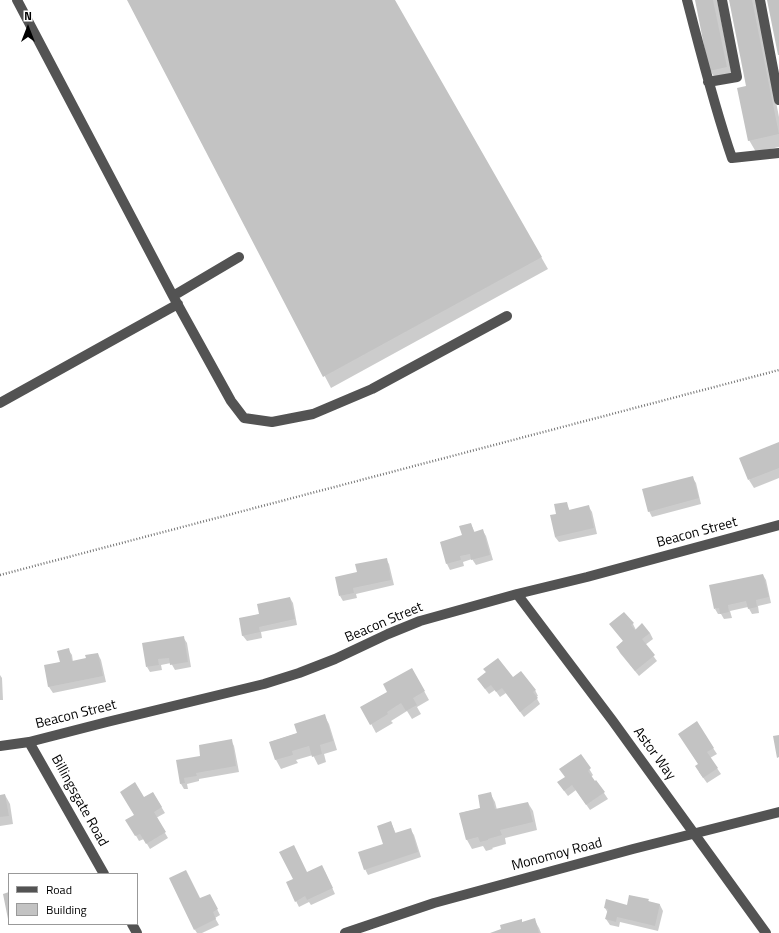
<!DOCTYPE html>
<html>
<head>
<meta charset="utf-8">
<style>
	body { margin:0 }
	#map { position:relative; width:779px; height:933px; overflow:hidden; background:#fff; font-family:"Titillium Web",sans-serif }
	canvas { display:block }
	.legend { position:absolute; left:8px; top:873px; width:130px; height:52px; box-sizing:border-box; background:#fff; border:1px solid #999; margin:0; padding:5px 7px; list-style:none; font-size:12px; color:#000 }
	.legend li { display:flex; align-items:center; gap:8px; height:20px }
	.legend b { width:20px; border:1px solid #999 }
	.north { position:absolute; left:8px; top:8px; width:40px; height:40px; -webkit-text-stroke:3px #fff; paint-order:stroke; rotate:0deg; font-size:11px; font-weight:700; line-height:16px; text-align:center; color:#000 }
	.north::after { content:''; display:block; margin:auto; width:14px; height:18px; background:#000; clip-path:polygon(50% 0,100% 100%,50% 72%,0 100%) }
</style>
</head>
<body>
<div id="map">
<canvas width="779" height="933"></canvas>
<ul class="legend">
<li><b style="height:5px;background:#535353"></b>Road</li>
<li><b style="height:11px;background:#c3c3c3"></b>Building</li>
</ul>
<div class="north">N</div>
</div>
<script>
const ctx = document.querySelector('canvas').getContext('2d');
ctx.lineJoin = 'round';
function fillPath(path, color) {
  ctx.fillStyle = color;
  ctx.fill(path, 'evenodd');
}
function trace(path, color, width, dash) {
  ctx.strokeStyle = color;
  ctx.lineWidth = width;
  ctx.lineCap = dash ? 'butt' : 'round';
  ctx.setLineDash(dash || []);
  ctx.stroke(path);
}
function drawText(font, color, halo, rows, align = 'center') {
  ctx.font = font + ' "Titillium Web",sans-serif';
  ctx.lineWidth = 4;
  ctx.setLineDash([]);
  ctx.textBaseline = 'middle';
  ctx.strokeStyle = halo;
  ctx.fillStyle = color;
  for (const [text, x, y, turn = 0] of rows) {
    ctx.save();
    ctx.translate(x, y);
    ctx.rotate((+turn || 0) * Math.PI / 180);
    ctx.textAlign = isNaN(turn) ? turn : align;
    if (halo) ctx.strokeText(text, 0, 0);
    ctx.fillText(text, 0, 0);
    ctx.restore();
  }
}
fillPath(new Path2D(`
	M 128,0 L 394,0 L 548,269 L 331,388 Z
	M 696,0 L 717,0 L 733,79 L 717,82 L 710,70 Z
	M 730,0 L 756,0 L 779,117 L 779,147 L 756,152 L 749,140 L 747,87 Z
	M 779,443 L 779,478 L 754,488 L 749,480 Z
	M 692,477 L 696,483 L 701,504 L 652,517 L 649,511 Z
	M 566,503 L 570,511 L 589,507 L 592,512 L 597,534 L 559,542 L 555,537 Z
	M 471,524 L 475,533 L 483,531 L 486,536 L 493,560 L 476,565 L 472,559 L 463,562 L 464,566 L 450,570 L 447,564 L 441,542 L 463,536 Z
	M 386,559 L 389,564 L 394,585 L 356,594 L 357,598 L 343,601 L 340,596 L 358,573 Z
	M 763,575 L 766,580 L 771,603 L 758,606 L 759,613 L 752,614 L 748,607 L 730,611 L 732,618 L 724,619 L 721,614 L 718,614 L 715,609 Z
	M 290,598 L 293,603 L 297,625 L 261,632 L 262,638 L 247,641 L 243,636 L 240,619 L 260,614 Z
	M 624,613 L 633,624 L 636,630 L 650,633 L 653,639 L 645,645 L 657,661 L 639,676 L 620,653 L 617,647 L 623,641 Z
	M 183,637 L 187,643 L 191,667 L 175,670 L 171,663 L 161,665 L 162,670 L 150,672 L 147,667 Z
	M 68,649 L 72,655 L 73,662 L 87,659 L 98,654 L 101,660 L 106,682 L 53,693 L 49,687 L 45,666 L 61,662 Z
	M 412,669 L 429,700 L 417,707 L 421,714 L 412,719 L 407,711 L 391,721 L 393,723 L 376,733 L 362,707 L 388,692 Z
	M 484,669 L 512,679 L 535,690 L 538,696 L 536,697 L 540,704 L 524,717 L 506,693 L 500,697 L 495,690 L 489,694 L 482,685 L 487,673 Z
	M 0,675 L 2,678 L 3,700 L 0,700 Z
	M 324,715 L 329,724 L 337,750 L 324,754 L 326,762 L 318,765 L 313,755 L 296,760 L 298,763 L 281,769 L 276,760 L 270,742 L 298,733 Z
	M 231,740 L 234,746 L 239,772 L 199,779 L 199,781 L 187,784 L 188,789 L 184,789 L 181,784 L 177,761 L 202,757 Z
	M 683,740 L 713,748 L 717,754 L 710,758 L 721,774 L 707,783 L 699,772 L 699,765 Z
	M 581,756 L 593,775 L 591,777 L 595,782 L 596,781 L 608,799 L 590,810 L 576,790 L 568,796 L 562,788 L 566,778 Z
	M 153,793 L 165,813 L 156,818 L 168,838 L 150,849 L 144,839 L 139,841 L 127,820 L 135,815 L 143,799 Z
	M 490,793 L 495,802 L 497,810 L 528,803 L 533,811 L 537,830 L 505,838 L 506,844 L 492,848 L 493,849 L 486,851 L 483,846 L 472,849 L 467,840 L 460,813 L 482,808 Z
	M 5,795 L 10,804 L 13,824 L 0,826 L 0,796 Z
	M 391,822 L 396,834 L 410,829 L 414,835 L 421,857 L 368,875 L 365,869 L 384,845 Z
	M 325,872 L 335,894 L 311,905 L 309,902 L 299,907 L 296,901 L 294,880 L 307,873 Z
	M 200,900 L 213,901 L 220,915 L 215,918 L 219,925 L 202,933 L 197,933 L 195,930 Z
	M 648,900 L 650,903 L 660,905 L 663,911 L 658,931 L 620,922 L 619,927 L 610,925 L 606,919 L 608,913 L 605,908 L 628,906 Z
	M 534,919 L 539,928 L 541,933 L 492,933 Z`), '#0003');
fillPath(new Path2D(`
	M 127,0 L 395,0 L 542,257 L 323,377 Z
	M 695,0 L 713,0 L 727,67 L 709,71 Z
	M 729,0 L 752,0 L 779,134 L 748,141 L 737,88 L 746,86 Z
	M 767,0 L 779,0 L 779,55 L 778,55 Z
	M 779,442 L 779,468 L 748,480 L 739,458 Z
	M 693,476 L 699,498 L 648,512 L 642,489 Z
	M 567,502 L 569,510 L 589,505 L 594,528 L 555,537 L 550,515 L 556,514 L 554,504 Z
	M 471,523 L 474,532 L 483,529 L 490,555 L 471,560 L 470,554 L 460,556 L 461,560 L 446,564 L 440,542 L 462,535 L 459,526 Z
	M 387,558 L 391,580 L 353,588 L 354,593 L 339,596 L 335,577 L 357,572 L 355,564 Z
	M 763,574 L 769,597 L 756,600 L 757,607 L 748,609 L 746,601 L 728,605 L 729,612 L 720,614 L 719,608 L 714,609 L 709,585 Z
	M 290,597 L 295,619 L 259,627 L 260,632 L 242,636 L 239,618 L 259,614 L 257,604 Z
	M 624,612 L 634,623 L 631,625 L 635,630 L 642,623 L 650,633 L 642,639 L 655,655 L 635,671 L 616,647 L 623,641 L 609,624 Z
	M 184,636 L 188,662 L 170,665 L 169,658 L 158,659 L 159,665 L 146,667 L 142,643 Z
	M 69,648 L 72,661 L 86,658 L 85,655 L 98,653 L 103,676 L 48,687 L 44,665 L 60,662 L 57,651 Z
	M 498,658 L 513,677 L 521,671 L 536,690 L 533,692 L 538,698 L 520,712 L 502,688 L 496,692 L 491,685 L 485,689 L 477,679 L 486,672 L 483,669 Z
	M 412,668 L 425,691 L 413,698 L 417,705 L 406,711 L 401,703 L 387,712 L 388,714 L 370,725 L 360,707 L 387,692 L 383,684 Z
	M 325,714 L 333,741 L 320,745 L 322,754 L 312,757 L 309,746 L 292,751 L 293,755 L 275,760 L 269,742 L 297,733 L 294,724 Z
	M 697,721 L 714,748 L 707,752 L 718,768 L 703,778 L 695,766 L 698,764 L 678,734 Z
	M 779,735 L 779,757 L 777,758 L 773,736 Z
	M 232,739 L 236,766 L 196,773 L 197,776 L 184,778 L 185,783 L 180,784 L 176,760 L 200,756 L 199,745 Z
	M 581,754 L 591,768 L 588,771 L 595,781 L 596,780 L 605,792 L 586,805 L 572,785 L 564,791 L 557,782 L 565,777 L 559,769 Z
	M 135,782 L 144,797 L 153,792 L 162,807 L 154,812 L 166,832 L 146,844 L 140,834 L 135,836 L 125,820 L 134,815 L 120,792 Z
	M 491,792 L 495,809 L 528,802 L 533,822 L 500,830 L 502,835 L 488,839 L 488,840 L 480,842 L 478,837 L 466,840 L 459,813 L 480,808 L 478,795 Z
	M 5,794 L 9,816 L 0,817 L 0,795 Z
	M 391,821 L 395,833 L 411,828 L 418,852 L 364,870 L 358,852 L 383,844 L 377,826 Z
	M 294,845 L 307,872 L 322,865 L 333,888 L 307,900 L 305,896 L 295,902 L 286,882 L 293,879 L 279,852 Z
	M 186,870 L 200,898 L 210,894 L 218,909 L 213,912 L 216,919 L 194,930 L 169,878 Z
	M 9,892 L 9,919 L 8,919 L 3,894 Z
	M 629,895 L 649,899 L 648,901 L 660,904 L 655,926 L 617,917 L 616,922 L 605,919 L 608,909 L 604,908 L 606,899 L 627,905 Z
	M 535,918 L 539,933 L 490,933 L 501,929 L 500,925 L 522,919 L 522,922 Z`), '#c3c3c3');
trace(new Path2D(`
	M 0,575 L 779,370`), '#757575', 2.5, [1, 2]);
trace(new Path2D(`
	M 17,0 L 173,296 L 231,401 L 244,418 L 272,422 L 313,414 L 372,389 L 507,316
	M 687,0 C 701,53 714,106 732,158 L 779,153
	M 760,0 L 779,100
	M 708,82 L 737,77 L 722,0
	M 173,296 L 239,257
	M 0,403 L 178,304
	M 517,594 L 612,720 L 766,933
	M 29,742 L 104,874
	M 0,746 L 29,742 L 107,722 L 264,684 L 299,673 L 335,659 L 388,634 L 420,621 L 517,594 L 587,577 L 779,525
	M 132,924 L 137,933
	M 345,933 L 434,903 L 633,849 L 779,812`), '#535353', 10);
drawText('14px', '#000', '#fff', [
	["Beacon Street",697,533,-15],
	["Beacon Street",384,623,-23],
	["Beacon Street",76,715,-14],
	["Astor Way",654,754,54],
	["Billingsgate Road",79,801,61],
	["Monomoy Road",557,855,-15]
]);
</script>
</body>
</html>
